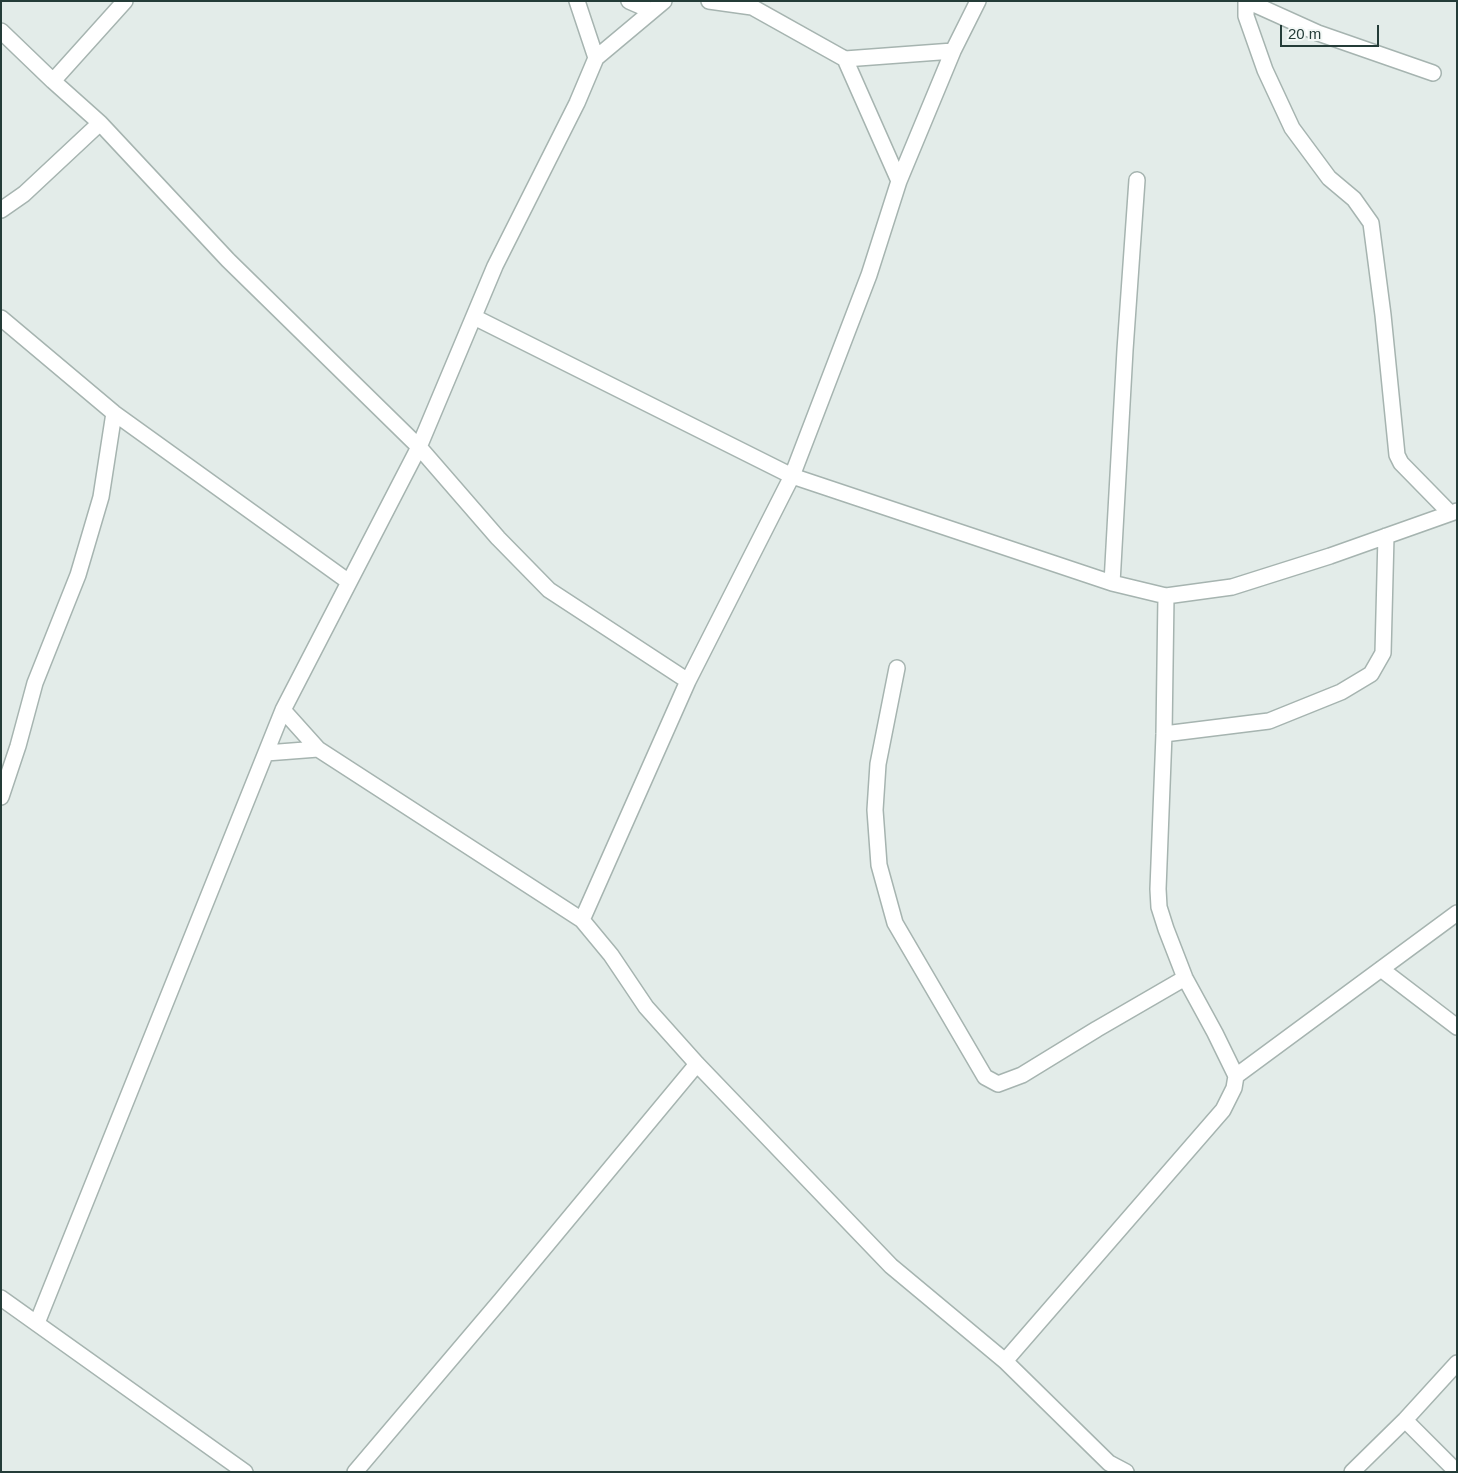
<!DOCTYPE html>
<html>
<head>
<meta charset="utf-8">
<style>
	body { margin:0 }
	#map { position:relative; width:1458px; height:1473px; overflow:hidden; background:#e3ece9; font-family:Arial,sans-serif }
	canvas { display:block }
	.frame { position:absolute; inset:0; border:2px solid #243c38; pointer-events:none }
	.scale { position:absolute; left:1280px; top:25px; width:99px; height:22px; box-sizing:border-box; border:2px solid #243c38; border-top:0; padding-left:6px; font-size:15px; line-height:18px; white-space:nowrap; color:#243c38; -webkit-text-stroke:4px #f3f8f6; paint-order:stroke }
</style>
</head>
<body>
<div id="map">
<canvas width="1458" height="1473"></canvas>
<div class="frame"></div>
<div class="scale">20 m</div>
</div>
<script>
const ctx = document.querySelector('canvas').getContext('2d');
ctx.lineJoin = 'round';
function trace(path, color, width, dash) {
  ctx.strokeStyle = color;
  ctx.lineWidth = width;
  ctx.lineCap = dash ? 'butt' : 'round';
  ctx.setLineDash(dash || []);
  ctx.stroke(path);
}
const minor = new Path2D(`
	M 577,1 L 596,58
	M 629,1 L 652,11
	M 709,1 L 752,7 L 845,59 L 953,51
	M 1246,1 L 1246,16 L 1265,70 L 1292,128 L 1329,178 L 1354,199 L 1371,223 L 1383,315 L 1397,455 L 1401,463 L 1450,513
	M 1247,1 L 1318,33 L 1433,73
	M 1,31 L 53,81 L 100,123 L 228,260 L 419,447 L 498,538 L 549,590 L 688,681
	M 845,59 L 899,181
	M 53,81 L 125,1
	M 1,210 L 24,194 L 100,123
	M 474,317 L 792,476 L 1112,583 L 1166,596 L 1232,587 L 1330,556 L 1457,511
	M 1,318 L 114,413 L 349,582
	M 1112,583 L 1125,350 L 1137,180
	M 897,668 L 878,764 L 875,810 L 879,865 L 895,923 L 985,1077 L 998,1084 L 1022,1075 L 1097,1029 L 1185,978
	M 283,710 L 318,749 L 582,920 L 611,955 L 646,1007 L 697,1064 L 891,1266 L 1005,1361 L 1109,1463 L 1126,1472
	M 1164,734 L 1269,721 L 1341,692 L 1371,674 L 1383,653 L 1386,536
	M 266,753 L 318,749
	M 1,797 L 18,746 L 35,683 L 78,575 L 101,497 L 114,413
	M 582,920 L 688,681 L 792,476 L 869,275 L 899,181 L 953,51 L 978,1
	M 1381,969 L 1457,1027
	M 1236,1076 L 1457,913
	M 1,1298 L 245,1472
	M 37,1323 L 283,710 L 419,447 L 495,266 L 577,103 L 596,58 L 664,1
	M 1005,1361 L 1223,1110 L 1234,1088 L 1236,1076 L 1215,1033 L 1185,978 L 1166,929 L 1159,907 L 1158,889 L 1164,734 L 1166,596
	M 1405,1420 L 1457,1472
	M 355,1472 L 501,1300 L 697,1064
	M 1352,1472 L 1405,1420 L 1457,1363`);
trace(minor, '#a6b4b0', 18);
trace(minor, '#fff', 15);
</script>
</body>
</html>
